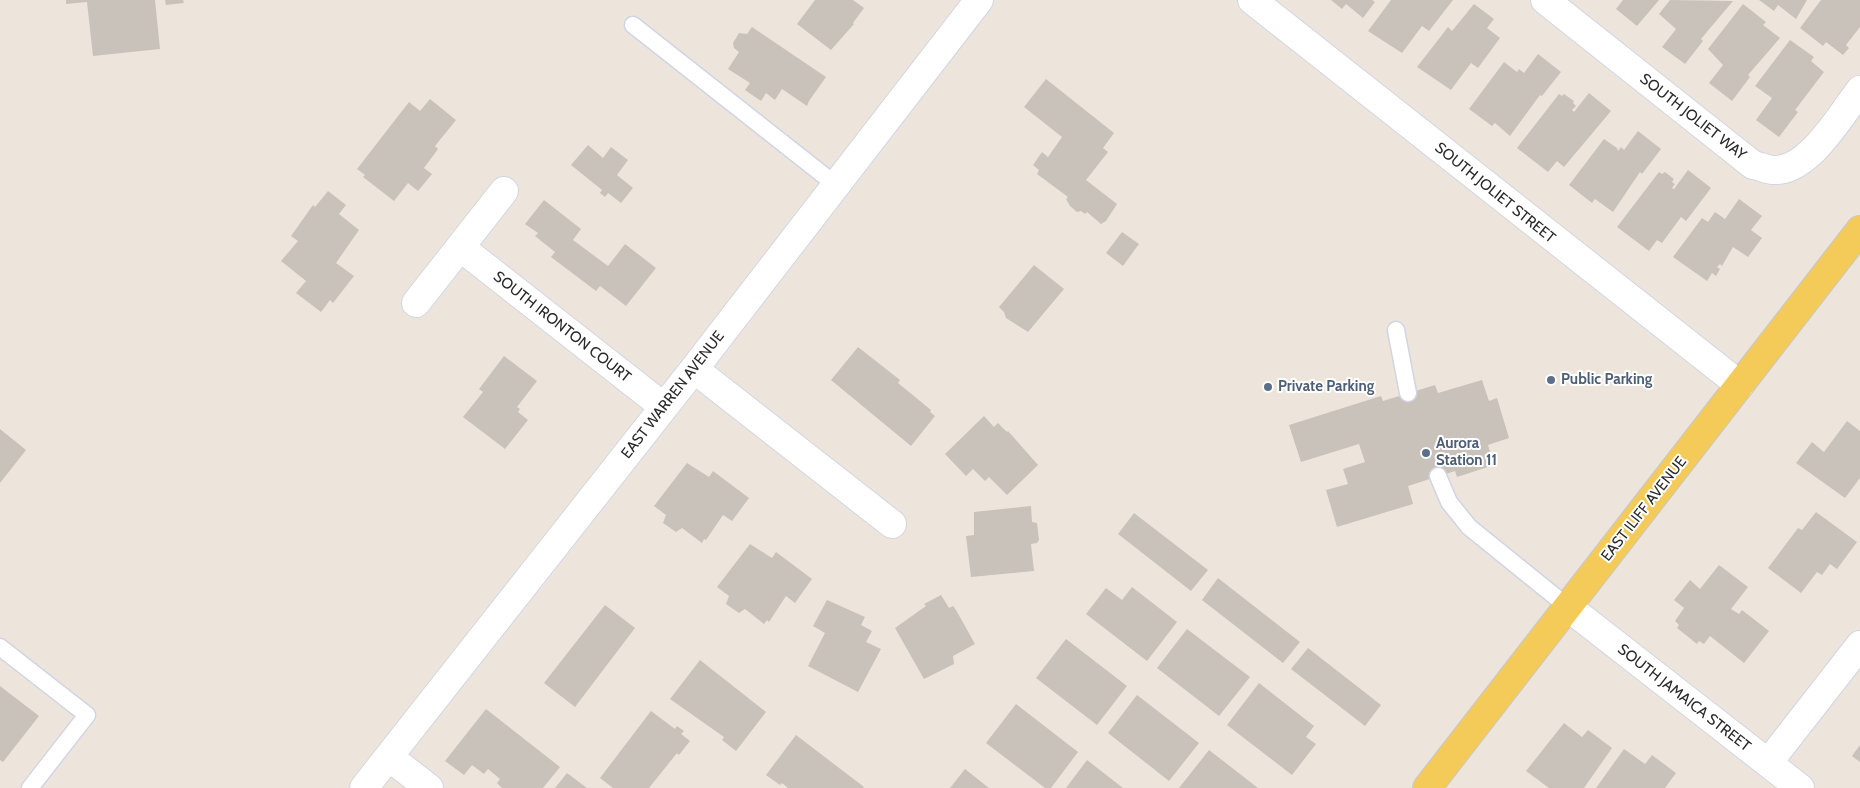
<!DOCTYPE html>
<html>
<head>
<meta charset="utf-8">
<style>
	body { margin:0 }
	canvas { display:block; background:#ede5dc }
</style>
</head>
<body>
<canvas width="1860" height="788"></canvas>
<script>
const ctx = document.querySelector('canvas').getContext('2d');
ctx.lineJoin = 'round';
function fillPath(path, color) {
  ctx.fillStyle = color;
  ctx.fill(path, 'evenodd');
}
function trace(path, color, width, dash) {
  ctx.strokeStyle = color;
  ctx.lineWidth = width;
  ctx.lineCap = dash ? 'butt' : 'round';
  ctx.setLineDash(dash || []);
  ctx.stroke(path);
}
function drawText(font, color, halo, rows, align = 'center') {
  ctx.font = font + ' Cabin,sans-serif';
  ctx.lineWidth = 4;
  ctx.setLineDash([]);
  ctx.textBaseline = 'middle';
  ctx.strokeStyle = halo;
  ctx.fillStyle = color;
  for (const [text, x, y, turn = 0] of rows) {
    ctx.save();
    ctx.translate(x, y);
    ctx.rotate((+turn || 0) * Math.PI / 180);
    ctx.textAlign = isNaN(turn) ? turn : align;
    if (halo) ctx.strokeText(text, 0, 0);
    ctx.fillText(text, 0, 0);
    ctx.restore();
  }
}
fillPath(new Path2D(`
	M 66,0 L 155,0 L 160,49 L 93,56 L 87,2 L 66,4 Z
	M 165,0 L 183,0 L 184,3 L 166,5 Z
	M 815,0 L 853,0 L 864,8 L 853,23 L 854,24 L 831,50 L 797,24 Z
	M 1331,0 L 1372,0 L 1375,2 L 1363,18 L 1346,4 L 1342,9 Z
	M 1391,0 L 1453,0 L 1429,31 L 1422,26 L 1402,53 L 1368,31 Z
	M 1623,0 L 1659,0 L 1637,26 L 1616,9 Z
	M 1670,0 L 1733,1 L 1701,39 L 1703,41 L 1685,64 L 1662,47 L 1676,29 L 1659,14 Z
	M 1759,0 L 1807,0 L 1796,19 L 1778,5 L 1774,11 Z
	M 1821,0 L 1860,0 L 1860,27 L 1846,45 L 1849,48 L 1843,55 L 1826,42 L 1823,46 L 1800,28 Z
	M 1474,4 L 1494,19 L 1487,28 L 1500,38 L 1478,68 L 1471,63 L 1451,90 L 1417,67 L 1448,27 L 1452,31 Z
	M 1743,4 L 1766,22 L 1763,25 L 1780,38 L 1748,75 L 1750,77 L 1732,101 L 1709,83 L 1723,65 L 1708,49 Z
	M 752,27 L 826,77 L 809,101 L 807,106 L 782,89 L 775,100 L 766,93 L 761,101 L 745,90 L 750,83 L 728,69 L 739,52 L 734,48 L 733,43 L 739,33 L 747,34 Z
	M 1790,40 L 1814,57 L 1811,61 L 1824,72 L 1795,110 L 1798,112 L 1779,137 L 1756,120 L 1772,98 L 1755,86 Z
	M 1538,54 L 1561,72 L 1542,96 L 1540,95 L 1510,136 L 1495,123 L 1492,126 L 1469,109 L 1504,62 L 1517,72 L 1519,69 L 1524,73 Z
	M 1046,79 L 1114,133 L 1103,148 L 1108,152 L 1086,180 L 1117,204 L 1106,221 L 1101,224 L 1087,212 L 1085,214 L 1081,211 L 1077,212 L 1070,206 L 1066,199 L 1068,197 L 1037,174 L 1039,170 L 1033,165 L 1042,152 L 1048,157 L 1062,137 L 1024,107 Z
	M 1589,93 L 1611,111 L 1564,167 L 1557,161 L 1548,172 L 1517,148 L 1559,94 L 1562,96 L 1564,94 L 1574,101 L 1573,103 L 1576,106 L 1572,110 L 1574,112 Z
	M 430,99 L 456,120 L 435,146 L 438,149 L 424,168 L 432,174 L 418,191 L 408,183 L 394,201 L 363,177 L 365,175 L 357,169 L 409,102 L 420,111 Z
	M 1638,131 L 1661,149 L 1642,174 L 1640,172 L 1613,212 L 1595,199 L 1592,203 L 1569,185 L 1604,139 L 1617,148 L 1618,151 L 1621,147 L 1624,150 Z
	M 588,145 L 603,158 L 611,147 L 628,160 L 617,175 L 633,188 L 621,203 L 608,193 L 605,197 L 600,193 L 602,190 L 571,165 Z
	M 1688,170 L 1711,188 L 1686,221 L 1681,217 L 1662,243 L 1657,240 L 1649,251 L 1617,227 L 1659,172 L 1662,174 L 1665,172 L 1674,179 L 1672,182 L 1675,184 L 1672,188 L 1674,189 Z
	M 328,191 L 346,205 L 339,214 L 359,230 L 336,263 L 354,276 L 333,303 L 330,300 L 321,312 L 296,293 L 306,281 L 281,261 L 298,241 L 291,236 L 313,205 L 315,207 Z
	M 1739,199 L 1762,216 L 1751,230 L 1762,238 L 1748,257 L 1733,247 L 1722,266 L 1720,264 L 1717,267 L 1720,269 L 1716,276 L 1712,273 L 1707,281 L 1673,257 L 1702,218 L 1708,222 L 1715,212 L 1725,219 Z
	M 544,200 L 581,229 L 573,240 L 608,266 L 625,244 L 656,268 L 626,306 L 600,286 L 596,291 L 551,257 L 555,252 L 535,236 L 538,233 L 525,224 Z
	M 1122,232 L 1139,244 L 1123,266 L 1106,253 Z
	M 1034,265 L 1064,289 L 1028,332 L 1006,318 L 1004,312 L 999,307 Z
	M 858,347 L 900,380 L 898,383 L 931,410 L 930,412 L 935,416 L 911,446 L 831,380 Z
	M 504,356 L 537,381 L 517,407 L 520,409 L 518,412 L 528,420 L 505,449 L 463,417 L 483,392 L 479,389 Z
	M 1482,380 L 1489,401 L 1497,398 L 1509,438 L 1488,445 L 1494,465 L 1457,477 L 1455,471 L 1408,486 L 1413,504 L 1337,527 L 1326,490 L 1348,484 L 1343,469 L 1365,462 L 1359,444 L 1301,462 L 1289,425 L 1381,396 L 1383,401 L 1435,385 L 1438,393 Z
	M 984,416 L 994,427 L 998,423 L 1007,432 L 1008,431 L 1038,465 L 1007,495 L 989,477 L 985,481 L 973,469 L 966,476 L 945,454 Z
	M 1847,421 L 1860,431 L 1860,478 L 1845,498 L 1796,463 L 1812,442 L 1824,452 Z
	M 0,429 L 26,450 L 0,483 Z
	M 687,463 L 709,477 L 713,471 L 749,498 L 732,521 L 723,515 L 706,540 L 704,539 L 702,543 L 682,528 L 676,532 L 663,523 L 666,515 L 654,506 Z
	M 1031,506 L 1032,522 L 1037,523 L 1039,540 L 1037,543 L 1031,544 L 1034,571 L 971,577 L 966,536 L 974,535 L 974,512 Z
	M 1816,512 L 1857,542 L 1837,569 L 1830,564 L 1822,575 L 1817,572 L 1801,593 L 1768,568 L 1798,528 L 1802,530 Z
	M 1134,513 L 1208,570 L 1191,591 L 1118,534 Z
	M 750,544 L 772,558 L 776,552 L 812,579 L 795,603 L 786,596 L 769,622 L 767,620 L 764,624 L 745,609 L 739,613 L 726,604 L 729,596 L 717,587 Z
	M 1719,565 L 1748,587 L 1731,609 L 1739,614 L 1742,610 L 1769,631 L 1744,663 L 1710,636 L 1704,644 L 1699,641 L 1697,644 L 1677,628 L 1679,625 L 1675,621 L 1684,608 L 1674,600 L 1690,580 L 1700,589 Z
	M 1218,578 L 1300,642 L 1283,663 L 1202,600 Z
	M 1132,587 L 1177,622 L 1147,661 L 1086,614 L 1106,588 L 1122,600 Z
	M 941,595 L 949,608 L 953,606 L 956,610 L 975,644 L 953,656 L 954,664 L 924,679 L 895,628 L 926,606 L 924,604 Z
	M 827,600 L 865,617 L 861,625 L 872,631 L 866,642 L 881,649 L 858,692 L 808,666 L 825,633 L 813,626 Z
	M 605,605 L 635,628 L 575,707 L 544,683 Z
	M 1187,629 L 1250,677 L 1219,716 L 1157,668 Z
	M 1066,639 L 1127,686 L 1097,725 L 1036,678 Z
	M 1308,648 L 1381,705 L 1365,726 L 1291,669 Z
	M 700,660 L 766,712 L 736,751 L 722,740 L 724,737 L 670,699 Z
	M 1259,683 L 1314,726 L 1306,737 L 1316,744 L 1292,775 L 1227,725 Z
	M 0,686 L 39,716 L 3,762 L 0,760 Z
	M 1137,695 L 1199,743 L 1169,781 L 1108,733 Z
	M 1016,704 L 1078,752 L 1051,788 L 1045,788 L 986,743 Z
	M 486,709 L 560,767 L 543,788 L 502,788 L 497,783 L 500,779 L 488,769 L 484,774 L 472,765 L 464,775 L 445,761 Z
	M 651,711 L 675,729 L 677,726 L 684,731 L 681,734 L 690,741 L 679,755 L 677,753 L 649,788 L 613,788 L 600,778 Z
	M 1564,723 L 1582,737 L 1588,730 L 1612,748 L 1584,788 L 1549,788 L 1526,771 Z
	M 796,735 L 864,787 L 863,788 L 788,788 L 782,783 L 780,785 L 766,775 Z
	M 1860,745 L 1860,762 L 1852,756 Z
	M 1624,749 L 1645,764 L 1652,755 L 1676,773 L 1665,788 L 1596,788 Z
	M 1209,750 L 1258,788 L 1179,788 Z
	M 1087,760 L 1123,788 L 1066,788 Z
	M 965,769 L 989,788 L 950,788 Z
	M 567,773 L 587,788 L 555,788 Z`), '#c8c2bb');
const service = new Path2D(`
	M 633,25 L 836,185
	M 1396,330 L 1408,393
	M 1438,476 L 1449,502 L 1469,527 L 1568,607
	M 0,647 L 87,715 L 30,788`);
const minor = new Path2D(`
	M 1252,0 L 1740,385
	M 1545,0 L 1753,165 C 1759,166 1766,169 1772,170 C 1808,173 1840,116 1860,90
	M 460,247 L 664,407
	M 416,303 L 504,191
	M 694,369 L 892,524
	M 1568,607 L 1800,788
	M 389,757 L 429,788
	M 1768,763 L 1860,645
	M 364,788 L 694,369 L 979,0`);
const primary = new Path2D(`
	M 1427,788 L 1860,230`);
trace(service, '#d1d5e3', 19);
trace(minor, '#d1d5e3', 30);
trace(primary, '#c8c8c8', 30);
trace(service, '#fff', 16);
trace(minor, '#fff', 28);
trace(primary, '#f4cb59', 28);
for (const [x, y, r, color] of [
	[1551,380,5,"#5c6f8a"],
	[1268,387,5,"#5c6f8a"],
	[1426,453,5,"#5c6f8a"]
]) {
  const dot = new Path2D();
  dot.arc(x, y, r, 0, 2 * Math.PI);
  ctx.fillStyle = color;
  ctx.fill(dot);
  trace(dot, '#fff', 2);
}
drawText('15px', '#2a2a2a', '#fff', [
	["SOUTH JOLIET WAY",1693,117,38],
	["SOUTH JOLIET STREET",1495,193,39],
	["SOUTH IRONTON COURT",562,327,38],
	["EAST WARREN AVENUE",673,395,-52],
	["EAST ILIFF AVENUE",1644,509,-52],
	["SOUTH JAMAICA STREET",1684,698,38]
]);
drawText('bold 15px', '#4e5e75', '#fff', [
	["Public Parking",1561,380],
	["Private Parking",1278,387],
	["Aurora",1436,444],
	["Station 11",1436,461]
], 'left');
</script>
</body>
</html>
